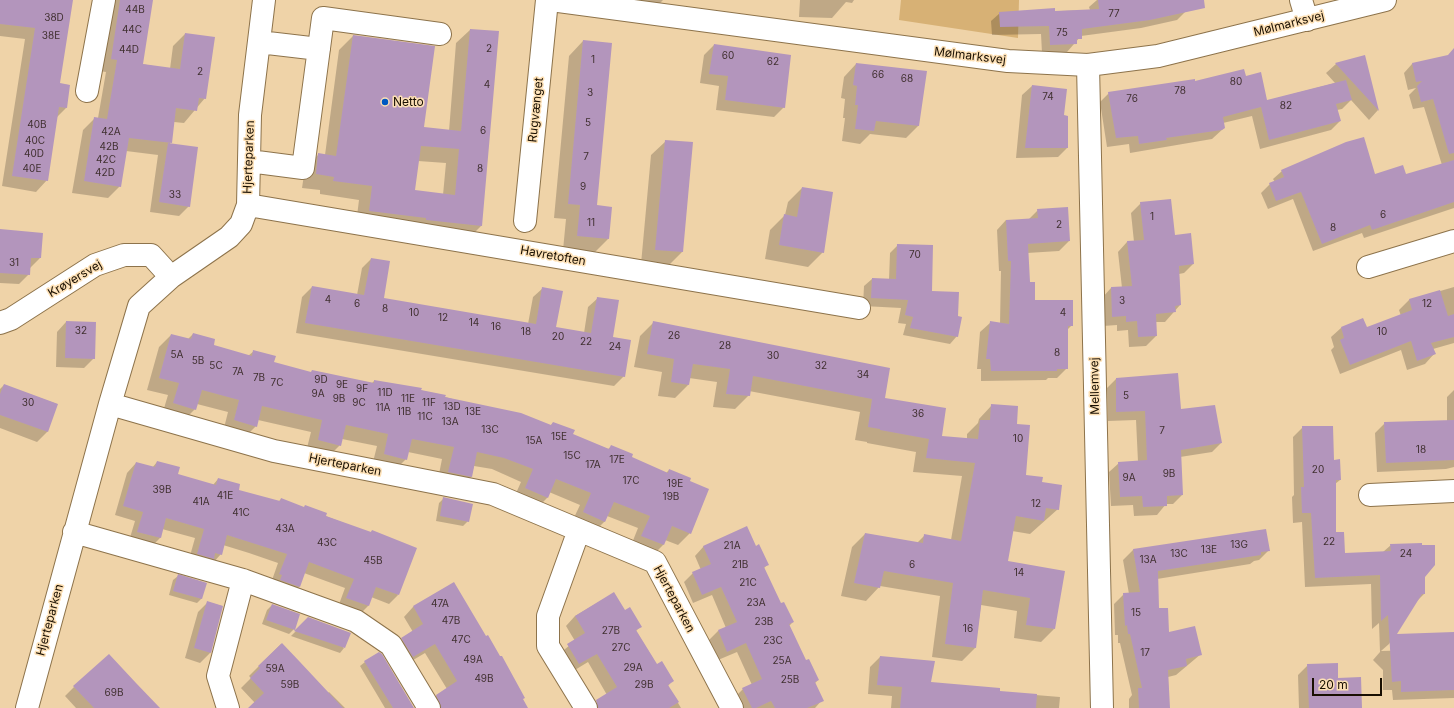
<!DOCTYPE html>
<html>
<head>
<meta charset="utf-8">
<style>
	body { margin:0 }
	#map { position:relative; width:1454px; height:708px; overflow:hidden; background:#efd3a8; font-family:Inter,sans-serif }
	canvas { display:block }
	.scale { position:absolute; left:1312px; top:678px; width:70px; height:18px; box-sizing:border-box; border:2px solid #190f02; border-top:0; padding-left:5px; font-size:12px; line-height:14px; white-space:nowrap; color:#190f02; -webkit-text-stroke:3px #fde0b5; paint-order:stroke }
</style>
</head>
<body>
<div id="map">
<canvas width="1454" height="708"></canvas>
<div class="scale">20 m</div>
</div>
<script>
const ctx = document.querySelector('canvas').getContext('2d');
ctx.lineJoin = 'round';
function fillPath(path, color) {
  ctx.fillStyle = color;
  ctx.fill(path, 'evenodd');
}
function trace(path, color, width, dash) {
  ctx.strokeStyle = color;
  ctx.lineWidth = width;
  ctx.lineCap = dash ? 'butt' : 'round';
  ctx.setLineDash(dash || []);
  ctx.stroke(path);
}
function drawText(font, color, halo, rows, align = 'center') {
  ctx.font = font + ' Inter,sans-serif';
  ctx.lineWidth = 3;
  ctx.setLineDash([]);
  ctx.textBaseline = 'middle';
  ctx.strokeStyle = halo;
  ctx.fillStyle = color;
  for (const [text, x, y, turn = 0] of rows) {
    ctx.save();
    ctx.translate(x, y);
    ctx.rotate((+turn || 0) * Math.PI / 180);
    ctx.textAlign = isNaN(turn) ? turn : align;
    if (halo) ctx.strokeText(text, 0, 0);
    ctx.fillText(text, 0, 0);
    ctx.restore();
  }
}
fillPath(new Path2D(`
	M 901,0 L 1019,0 L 1018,38 L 899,20 Z`), '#d7b175');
fillPath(new Path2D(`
	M 0,0 L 72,0 L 59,84 L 69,85 L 66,108 L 56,118 L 47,180 L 36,192 L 2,186 L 25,39 L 0,36 Z
	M 110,0 L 152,0 L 142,64 L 170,69 L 173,46 L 185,34 L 205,98 L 184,123 L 174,122 L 170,144 L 189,206 L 179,216 L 150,212 L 158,155 L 126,151 L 120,186 L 108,198 L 72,193 L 83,130 L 95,118 L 98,118 L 106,72 L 99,71 Z
	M 602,0 L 663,0 L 656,7 Z
	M 793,0 L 854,0 L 852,3 L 846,2 L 832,18 L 799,17 L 800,0 Z
	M 1097,0 L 1184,0 L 1186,11 L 1177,20 L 1141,28 L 1081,36 L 1067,52 L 1042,53 L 1041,34 L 992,35 L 991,21 L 1000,13 L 1090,10 L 1089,7 Z
	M 470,30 L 498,32 L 481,226 L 467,240 L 356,224 L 359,200 L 320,194 L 320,190 L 302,188 L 305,168 L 319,154 L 325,155 L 339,50 L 353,36 L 423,128 L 449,131 L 456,43 ZM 418,161 L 446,163 L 443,195 L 414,191 Z
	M 583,41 L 596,206 L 608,239 L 594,253 L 563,250 L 566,219 L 554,218 L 569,56 Z
	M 714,45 L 784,107 L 774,117 L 716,110 L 719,86 L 700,83 L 704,55 Z
	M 1454,50 L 1454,208 L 1364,238 L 1362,233 L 1313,251 L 1293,199 L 1268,209 L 1261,193 L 1270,184 L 1275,182 L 1273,179 L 1282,171 L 1406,175 L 1442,165 L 1424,107 L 1413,109 L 1409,95 L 1416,88 L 1408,90 L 1404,73 L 1412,64 L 1448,56 Z
	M 1364,56 L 1378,110 L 1369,120 L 1351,100 L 1342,109 L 1337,110 L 1340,121 L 1331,130 L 1260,149 L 1252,116 L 1223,123 L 1224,128 L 1212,139 L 1130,153 L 1129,144 L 1107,147 L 1100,102 L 1109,93 L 1245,77 L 1266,101 L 1335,83 L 1326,73 L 1336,64 Z
	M 856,64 L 919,125 L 906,138 L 870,134 L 860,144 L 842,141 L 845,118 L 843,118 L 845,99 L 841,98 L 844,77 Z
	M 1032,86 L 1067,148 L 1058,157 L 1016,158 L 1022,95 Z
	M 666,141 L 692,143 L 682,252 L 668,266 L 641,264 L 651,155 Z
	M 802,188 L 823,252 L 808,267 L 765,259 L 770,230 L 785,215 L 788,202 Z
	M 1141,203 L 1174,236 L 1193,264 L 1184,273 L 1179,274 L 1180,305 L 1165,322 L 1155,322 L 1156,336 L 1146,346 L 1129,347 L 1128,330 L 1117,331 L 1117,325 L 1103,326 L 1102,298 L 1111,288 L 1122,288 L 1118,252 L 1127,242 L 1134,242 L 1131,213 Z
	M 1038,210 L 1069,241 L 1059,251 L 1027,253 L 1029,283 L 1034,301 L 1072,325 L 1067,330 L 1067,368 L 1057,378 L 1048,378 L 1046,380 L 981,381 L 981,369 L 977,369 L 980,332 L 990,323 L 1000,324 L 1001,271 L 999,271 L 997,230 L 1006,220 L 1028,220 Z
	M 0,230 L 40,258 L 30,268 L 29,274 L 19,284 L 0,283 Z
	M 898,245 L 931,292 L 957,336 L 950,344 L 903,335 L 906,324 L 898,323 L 901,308 L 863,306 L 864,286 L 872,279 L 889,280 L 890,253 Z
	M 371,259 L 382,299 L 528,324 L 533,297 L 543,288 L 555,328 L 584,333 L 588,307 L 598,298 L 624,376 L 614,386 L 296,333 L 302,297 L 312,287 L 357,295 L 362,268 Z
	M 1454,287 L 1454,343 L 1433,349 L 1434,354 L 1425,364 L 1407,370 L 1401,350 L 1340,374 L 1331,350 L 1334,347 L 1331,337 L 1341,328 L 1363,319 L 1366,329 L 1401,316 L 1399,310 L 1409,300 Z
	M 66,322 L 94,358 L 84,368 L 56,367 L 57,332 Z
	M 653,323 L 884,399 L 941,437 L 967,439 L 967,434 L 978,423 L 979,419 L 992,405 L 1016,425 L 1025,476 L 1041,483 L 1058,509 L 1030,534 L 1012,531 L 1007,562 L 1054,629 L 1041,642 L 1014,638 L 1017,611 L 981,605 L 975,648 L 962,661 L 932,657 L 940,596 L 880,586 L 866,601 L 841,596 L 852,547 L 865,534 L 917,543 L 925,535 L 951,540 L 962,476 L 913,472 L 916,452 L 867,443 L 867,442 L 855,440 L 860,412 L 749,391 L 749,395 L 735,409 L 713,407 L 717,382 L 689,378 L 688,385 L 675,398 L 658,396 L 662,372 L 634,367 L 640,336 Z
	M 193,334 L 212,346 L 248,356 L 254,351 L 273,363 L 310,373 L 372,383 L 374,381 L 420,390 L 550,426 L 553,423 L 572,435 L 608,449 L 612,446 L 630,458 L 666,473 L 669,470 L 690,533 L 678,545 L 665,540 L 663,545 L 651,557 L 630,548 L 638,528 L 607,516 L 605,521 L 593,533 L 571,524 L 580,505 L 549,492 L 547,498 L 535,510 L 513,500 L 521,482 L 492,469 L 474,466 L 471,477 L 459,489 L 437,484 L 442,459 L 408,452 L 406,459 L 394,471 L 372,466 L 377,446 L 342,439 L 340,445 L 328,457 L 306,452 L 311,432 L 258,420 L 256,426 L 244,438 L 223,432 L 228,412 L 197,404 L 195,409 L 183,421 L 162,415 L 168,395 L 147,390 L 159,347 L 171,335 L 188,339 Z
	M 1116,379 L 1180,410 L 1221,443 L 1212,452 L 1180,457 L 1182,495 L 1173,504 L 1166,504 L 1157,515 L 1134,516 L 1133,505 L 1111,506 L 1109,472 L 1119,463 L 1138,462 L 1136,420 L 1108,421 L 1107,388 Z
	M 4,385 L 57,404 L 47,432 L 37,442 L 0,428 L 0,389 Z
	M 1454,390 L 1454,467 L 1446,469 L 1377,472 L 1375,433 L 1385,423 L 1447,421 L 1447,397 Z
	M 1303,427 L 1333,461 L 1340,480 L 1335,484 L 1335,533 L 1344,554 L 1383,552 L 1391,545 L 1424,577 L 1424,594 L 1416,602 L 1389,644 L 1381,651 L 1454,649 L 1454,698 L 1393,700 L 1392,690 L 1383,690 L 1383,670 L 1373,660 L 1380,652 L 1379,623 L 1372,629 L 1371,584 L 1305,587 L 1302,522 L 1293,523 L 1292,497 L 1294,495 L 1293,437 Z
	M 157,462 L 177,475 L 213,485 L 218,479 L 237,491 L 278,502 L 281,499 L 370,533 L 372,531 L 398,595 L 389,604 L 371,597 L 368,606 L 359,615 L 338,607 L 345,588 L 304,573 L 299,587 L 290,596 L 271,583 L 278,563 L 249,553 L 223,545 L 221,554 L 212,564 L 188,563 L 195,538 L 162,529 L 160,538 L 151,547 L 129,541 L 135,521 L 115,515 L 127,473 L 136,463 L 152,468 Z
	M 444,498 L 468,521 L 463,526 L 436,521 L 439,503 Z
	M 704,546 L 755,547 L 767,565 L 764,568 L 780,604 L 793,622 L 789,626 L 805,662 L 818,680 L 815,683 L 822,700 L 815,708 L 738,708 L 734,698 L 743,689 L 752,685 L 737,652 L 718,660 L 709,640 L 718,631 L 726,628 L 712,595 L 693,603 L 684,582 L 693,573 L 701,570 L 695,556 Z
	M 1133,550 L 1269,550 L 1259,560 L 1254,561 L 1250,564 L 1157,579 L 1158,609 L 1168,633 L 1201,654 L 1176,675 L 1168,677 L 1169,708 L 1129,708 L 1129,699 L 1132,695 L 1120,643 L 1118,643 L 1118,635 L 1115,635 L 1114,604 L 1124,594 L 1129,594 L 1123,560 Z
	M 178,576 L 202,598 L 197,603 L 169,595 L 173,580 Z
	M 454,583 L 522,700 L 527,708 L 428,708 L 427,705 L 436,696 L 447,689 L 425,653 L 403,666 L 393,648 L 413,632 L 404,617 L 413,607 Z
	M 614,593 L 625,612 L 640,627 L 636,631 L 657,665 L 672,681 L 668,686 L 681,708 L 591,708 L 607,695 L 588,662 L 570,673 L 559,654 L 575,641 L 566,626 L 575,616 Z
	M 208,602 L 222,606 L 210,653 L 200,663 L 185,658 L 198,612 Z
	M 272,605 L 294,629 L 289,634 L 262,624 L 267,610 Z
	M 309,618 L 344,648 L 340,653 L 291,636 Z
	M 281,644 L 328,693 L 329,692 L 345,708 L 249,708 L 255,703 L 241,688 L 251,678 L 249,676 Z
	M 880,657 L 930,683 L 999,692 L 1060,697 L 1059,708 L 891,708 L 892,696 L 868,694 L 870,667 Z
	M 365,662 L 413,708 L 385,708 L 360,666 Z
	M 1308,665 L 1338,679 L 1360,708 L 1299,708 L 1298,675 Z
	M 74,687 L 156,708 L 76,708 L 65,696 Z`), '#0003');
fillPath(new Path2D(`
	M 0,0 L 73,0 L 60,83 L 70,85 L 67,108 L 59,107 L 48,181 L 12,176 L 35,28 L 0,24 Z
	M 120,0 L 153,0 L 143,64 L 180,69 L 185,33 L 215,37 L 206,99 L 199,98 L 197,111 L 176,108 L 172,143 L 129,138 L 121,187 L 84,181 L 94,117 L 107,119 L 117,60 L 111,59 Z
	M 1098,0 L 1204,0 L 1205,8 L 1150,20 L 1082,29 L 1082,39 L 1077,39 L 1077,44 L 1050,45 L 1049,26 L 1000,27 L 999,12 L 1055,8 L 1055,11 L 1099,9 Z
	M 470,29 L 499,31 L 482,226 L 426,220 L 426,218 L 369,211 L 372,186 L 333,181 L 334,177 L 316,174 L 318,153 L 336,156 L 353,35 L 435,46 L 424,127 L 461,131 ZM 421,146 L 459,149 L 455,195 L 415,190 Z
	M 583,40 L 612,43 L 597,205 L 612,207 L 609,239 L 577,236 L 580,205 L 568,204 Z
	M 714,44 L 791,55 L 785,108 L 725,100 L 728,76 L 709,74 Z
	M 1454,48 L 1454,153 L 1449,154 L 1433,99 L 1421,102 L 1417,86 L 1422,81 L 1416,82 L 1412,63 L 1448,55 Z
	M 1365,55 L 1379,111 L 1335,63 Z
	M 856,63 L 927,71 L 919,126 L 876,121 L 874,131 L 855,129 L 858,105 L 855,105 L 857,86 L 853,85 Z
	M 1244,69 L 1246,76 L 1261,72 L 1267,100 L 1346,80 L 1352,100 L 1336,104 L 1341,121 L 1269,140 L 1261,107 L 1223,117 L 1225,128 L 1222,130 L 1166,138 L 1167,140 L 1139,144 L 1138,136 L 1116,138 L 1108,92 L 1195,79 L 1195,81 Z
	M 1032,85 L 1067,89 L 1064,115 L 1068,116 L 1068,148 L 1025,148 Z
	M 1364,137 L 1375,174 L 1403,165 L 1406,174 L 1454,160 L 1454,202 L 1372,230 L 1370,225 L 1322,244 L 1301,192 L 1276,201 L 1269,183 L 1284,177 L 1281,170 L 1346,142 Z
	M 665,140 L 693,142 L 683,252 L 655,250 Z
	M 168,143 L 198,147 L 190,207 L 159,202 Z
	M 802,187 L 833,192 L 824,253 L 779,245 L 784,214 L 797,217 Z
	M 1171,199 L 1175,235 L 1191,233 L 1194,264 L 1179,266 L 1181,305 L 1175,306 L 1176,312 L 1156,314 L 1157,336 L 1138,337 L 1137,321 L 1126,322 L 1126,316 L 1112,317 L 1111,287 L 1132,286 L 1127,241 L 1144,240 L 1140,202 Z
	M 1068,207 L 1070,241 L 1028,244 L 1030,282 L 1035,282 L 1035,300 L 1073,300 L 1073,326 L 1068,326 L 1068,369 L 1057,369 L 1057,371 L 991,371 L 990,359 L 986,359 L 990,321 L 1009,324 L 1011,261 L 1008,261 L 1006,220 L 1038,218 L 1037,209 Z
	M 0,229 L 43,233 L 41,258 L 31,258 L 30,275 L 0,273 Z
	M 897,244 L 933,245 L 932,291 L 959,292 L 958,316 L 962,317 L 958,337 L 910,328 L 913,317 L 905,315 L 908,300 L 871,298 L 872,278 L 896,279 Z
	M 371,258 L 390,261 L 384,298 L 536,324 L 542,287 L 563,291 L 556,327 L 591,333 L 597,297 L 619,300 L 613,337 L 631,340 L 625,377 L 305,323 L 312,286 L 364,295 Z
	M 1440,290 L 1448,316 L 1454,314 L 1454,337 L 1431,343 L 1436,354 L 1417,361 L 1411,341 L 1350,365 L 1340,340 L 1344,338 L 1341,327 L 1363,318 L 1367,327 L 1412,310 L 1409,299 Z
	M 66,321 L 96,322 L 95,359 L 65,358 Z
	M 653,321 L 890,368 L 885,398 L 946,408 L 942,436 L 978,439 L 980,420 L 990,420 L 991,404 L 1018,406 L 1017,424 L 1030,425 L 1026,475 L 1043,477 L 1042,482 L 1062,485 L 1059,510 L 1046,508 L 1044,521 L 1016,516 L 1008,561 L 1065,571 L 1055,629 L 1026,625 L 1030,598 L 983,590 L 976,648 L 945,644 L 953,583 L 884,571 L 880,588 L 854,583 L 865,533 L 923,543 L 924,534 L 961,541 L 975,463 L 926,458 L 929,439 L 880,430 L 880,429 L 868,427 L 872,399 L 753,376 L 750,396 L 726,394 L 730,369 L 693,364 L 689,385 L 671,382 L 674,359 L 647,354 Z
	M 193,333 L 215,339 L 214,345 L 252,356 L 253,350 L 276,356 L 274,362 L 311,372 L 312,370 L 374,383 L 374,380 L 422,388 L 421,390 L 446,395 L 445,397 L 521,413 L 551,425 L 553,422 L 575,430 L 573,434 L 609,449 L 611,445 L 633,454 L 632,457 L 668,473 L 669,469 L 691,478 L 690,481 L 709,489 L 691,534 L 672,526 L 664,545 L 641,536 L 650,516 L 614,502 L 605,522 L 583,512 L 591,493 L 556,479 L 548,498 L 525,488 L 533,469 L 504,458 L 477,452 L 472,477 L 448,472 L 454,447 L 412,439 L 407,460 L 384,454 L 388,434 L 346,425 L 341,446 L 318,440 L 322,420 L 262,406 L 257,427 L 234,420 L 239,400 L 202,390 L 196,410 L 173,403 L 179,383 L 159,378 L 171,334 L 191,339 Z
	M 1178,373 L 1181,409 L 1215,405 L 1222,443 L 1181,450 L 1183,495 L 1167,496 L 1167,506 L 1143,507 L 1142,496 L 1120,497 L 1118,462 L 1147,460 L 1145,411 L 1116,412 L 1116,378 Z
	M 4,384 L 58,404 L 48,432 L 0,415 L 0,394 Z
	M 1454,420 L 1454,460 L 1386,463 L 1384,422 Z
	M 1302,426 L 1333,426 L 1334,460 L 1340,459 L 1341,480 L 1336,480 L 1336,532 L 1344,532 L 1345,553 L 1391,551 L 1390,544 L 1422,543 L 1422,545 L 1435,545 L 1435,565 L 1425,577 L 1425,594 L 1422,594 L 1397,634 L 1454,632 L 1454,690 L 1401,692 L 1401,681 L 1392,682 L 1388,615 L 1381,621 L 1380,575 L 1315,578 L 1311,513 L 1302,513 L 1301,487 L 1304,487 Z
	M 157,461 L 180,467 L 178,474 L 216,485 L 218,478 L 240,484 L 239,490 L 280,501 L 281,498 L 304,507 L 305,505 L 327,513 L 326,516 L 371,532 L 372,530 L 417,548 L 399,595 L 376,587 L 369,606 L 346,598 L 354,579 L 309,562 L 300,587 L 280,580 L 282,575 L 279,574 L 287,554 L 227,535 L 222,555 L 215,553 L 214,559 L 197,554 L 204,529 L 166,518 L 161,538 L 137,532 L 143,512 L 123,506 L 136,462 L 155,467 Z
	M 443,497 L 473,504 L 469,522 L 440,516 Z
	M 747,526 L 756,546 L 759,544 L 769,565 L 764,567 L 781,603 L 784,602 L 794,622 L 789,624 L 806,660 L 809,659 L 819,680 L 815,682 L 824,701 L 807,708 L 775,708 L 771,701 L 756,708 L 752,708 L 742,688 L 762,679 L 746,643 L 727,652 L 718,630 L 737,622 L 721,587 L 702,595 L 692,572 L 711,564 L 703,546 Z
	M 1266,529 L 1270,551 L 1261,552 L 1261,555 L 1158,571 L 1159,608 L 1168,608 L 1169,632 L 1195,626 L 1202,655 L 1186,659 L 1187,666 L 1168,670 L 1170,708 L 1139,708 L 1138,688 L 1142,688 L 1130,634 L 1128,634 L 1127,625 L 1125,626 L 1123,593 L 1140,592 L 1133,549 Z
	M 178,574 L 207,583 L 202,599 L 173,591 Z
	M 454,582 L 486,636 L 488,635 L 500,656 L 502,656 L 525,698 L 523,699 L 528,708 L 441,708 L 436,695 L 457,681 L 435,644 L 413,657 L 401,638 L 423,624 L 413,606 Z
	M 614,592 L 625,610 L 630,607 L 642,627 L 636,630 L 657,664 L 662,661 L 674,681 L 668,685 L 679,702 L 669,708 L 598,708 L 596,700 L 617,687 L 597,654 L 579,664 L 567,644 L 585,633 L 575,616 Z
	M 207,601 L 223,606 L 211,653 L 194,648 Z
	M 272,604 L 300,614 L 295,630 L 266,620 Z
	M 308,617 L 351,633 L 345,648 L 294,631 Z
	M 282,643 L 300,662 L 343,708 L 248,708 L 264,693 L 250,678 L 260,668 L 258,666 Z
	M 379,652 L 382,654 L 414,708 L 393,708 L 364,661 Z
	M 109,654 L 136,683 L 160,708 L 94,708 L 73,686 Z
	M 880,656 L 935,661 L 931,682 L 1000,688 L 1000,691 L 1037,694 L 1036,708 L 900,708 L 902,687 L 877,685 Z
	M 1338,663 L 1338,678 L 1361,677 L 1362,708 L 1309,708 L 1307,664 Z`), '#b395bc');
const minor = new Path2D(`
	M 551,0 L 1008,61 L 1088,65 L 1158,56 L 1385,0
	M 1301,0 L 1307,20
	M 259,42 L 319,49
	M 1088,65 L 1102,708
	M 87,91 L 104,0
	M 249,161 L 303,168 L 323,18 L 440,34
	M 248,205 L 859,308
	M 525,221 L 547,0
	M 1368,267 L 1454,241
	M 0,323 L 11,319 L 95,265 L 124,255 L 151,255 L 171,277
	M 110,404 L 274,451 L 493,494 L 655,562 L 732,708
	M 1370,495 L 1454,491
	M 579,530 L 548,616 L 548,646 L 586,708
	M 74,532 L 243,580 L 356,621 L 391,645 L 429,708
	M 27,708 L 110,404 L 139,306 L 171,277 L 229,237 L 241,224 L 248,205 L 250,115 L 264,0
	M 228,708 L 218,676 L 243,580`);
trace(minor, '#8d734b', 24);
trace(minor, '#fff', 22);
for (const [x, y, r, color] of [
	[385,102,4,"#0058c1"]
]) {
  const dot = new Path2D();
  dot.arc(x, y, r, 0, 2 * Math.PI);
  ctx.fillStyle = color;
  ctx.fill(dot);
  trace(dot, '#fde0b5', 1.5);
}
drawText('10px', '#403030', null, [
	["44B",135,10],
	["77",1114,14],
	["38D",54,18],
	["44C",132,30],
	["75",1062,33],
	["38E",51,36],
	["2",489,49],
	["44D",129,50],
	["60",728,56],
	["1",593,60],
	["62",773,62],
	["2",200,72],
	["66",878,75],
	["68",907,79],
	["80",1236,82],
	["4",487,85],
	["78",1180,91],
	["3",590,93],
	["74",1048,97],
	["76",1132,99],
	["82",1286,106],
	["5",588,123],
	["40B",37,125],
	["6",483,131],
	["42A",111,132],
	["40C",35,141],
	["42B",109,147],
	["40D",34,154],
	["7",586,157],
	["42C",106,160],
	["40E",32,169],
	["8",480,169],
	["42D",105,173],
	["9",583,187],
	["33",175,195],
	["6",1383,215],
	["1",1152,217],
	["11",591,223],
	["2",1059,225],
	["8",1333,228],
	["70",915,255],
	["31",14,263],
	["4",328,300],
	["3",1122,301],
	["6",357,304],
	["12",1427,304],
	["8",385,309],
	["10",414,313],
	["4",1063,313],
	["12",443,318],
	["14",474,323],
	["16",496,327],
	["32",81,331],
	["18",526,332],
	["10",1382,332],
	["26",674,336],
	["20",558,337],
	["22",586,342],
	["28",725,346],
	["24",615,347],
	["8",1057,353],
	["5A",177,355],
	["30",773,356],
	["5B",198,361],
	["5C",216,366],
	["32",821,366],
	["7A",238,372],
	["34",863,375],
	["7B",259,378],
	["9D",321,380],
	["7C",277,383],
	["9E",342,385],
	["9F",362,389],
	["11D",385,393],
	["9A",318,394],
	["5",1126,396],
	["9B",339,399],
	["11E",408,399],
	["30",28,403],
	["9C",359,403],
	["11F",429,403],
	["13D",452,407],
	["11A",383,408],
	["11B",404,412],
	["13E",473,412],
	["36",918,414],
	["11C",425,417],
	["13A",450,422],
	["13C",490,430],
	["7",1162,431],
	["15E",559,437],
	["10",1018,439],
	["15A",534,441],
	["18",1421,450],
	["15C",572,456],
	["17E",617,460],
	["17A",593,465],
	["20",1318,470],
	["9B",1169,474],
	["9A",1129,478],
	["17C",631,481],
	["19E",675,484],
	["39B",162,490],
	["41E",225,496],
	["19B",671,497],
	["41A",201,502],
	["12",1036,504],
	["41C",241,513],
	["43A",285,529],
	["22",1329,542],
	["43C",327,543],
	["13G",1239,545],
	["21A",732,546],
	["13E",1209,550],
	["13C",1179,554],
	["24",1406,554],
	["13A",1148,560],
	["45B",373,561],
	["21B",740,565],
	["6",912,565],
	["14",1019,573],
	["21C",748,583],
	["23A",756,603],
	["47A",440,604],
	["15",1136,613],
	["47B",451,621],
	["23B",764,622],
	["16",968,629],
	["27B",611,631],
	["47C",461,640],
	["23C",773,641],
	["27C",621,648],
	["17",1145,653],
	["49A",473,660],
	["25A",782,661],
	["29A",633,668],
	["59A",275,669],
	["49B",484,679],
	["25B",790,680],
	["59B",290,685],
	["29B",644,685],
	["69B",114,693]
]);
drawText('12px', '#190f02', '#fde0b5', [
	["Mølmarksvej",1289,24,-14],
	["Mølmarksvej",970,56,7],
	["Rugvænget",536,110,-84],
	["Hjerteparken",249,157,-88],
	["Havretoften",553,256,10],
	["Krøyersvej",75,279,-31],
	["Mellemvej",1095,386,-91],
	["Hjerteparken",345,465,11],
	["Hjerteparken",674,599,62],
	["Hjerteparken",50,620,-75]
]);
drawText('12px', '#190f02', '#fde0b5', [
	["Netto",393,102]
], 'left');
</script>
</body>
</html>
